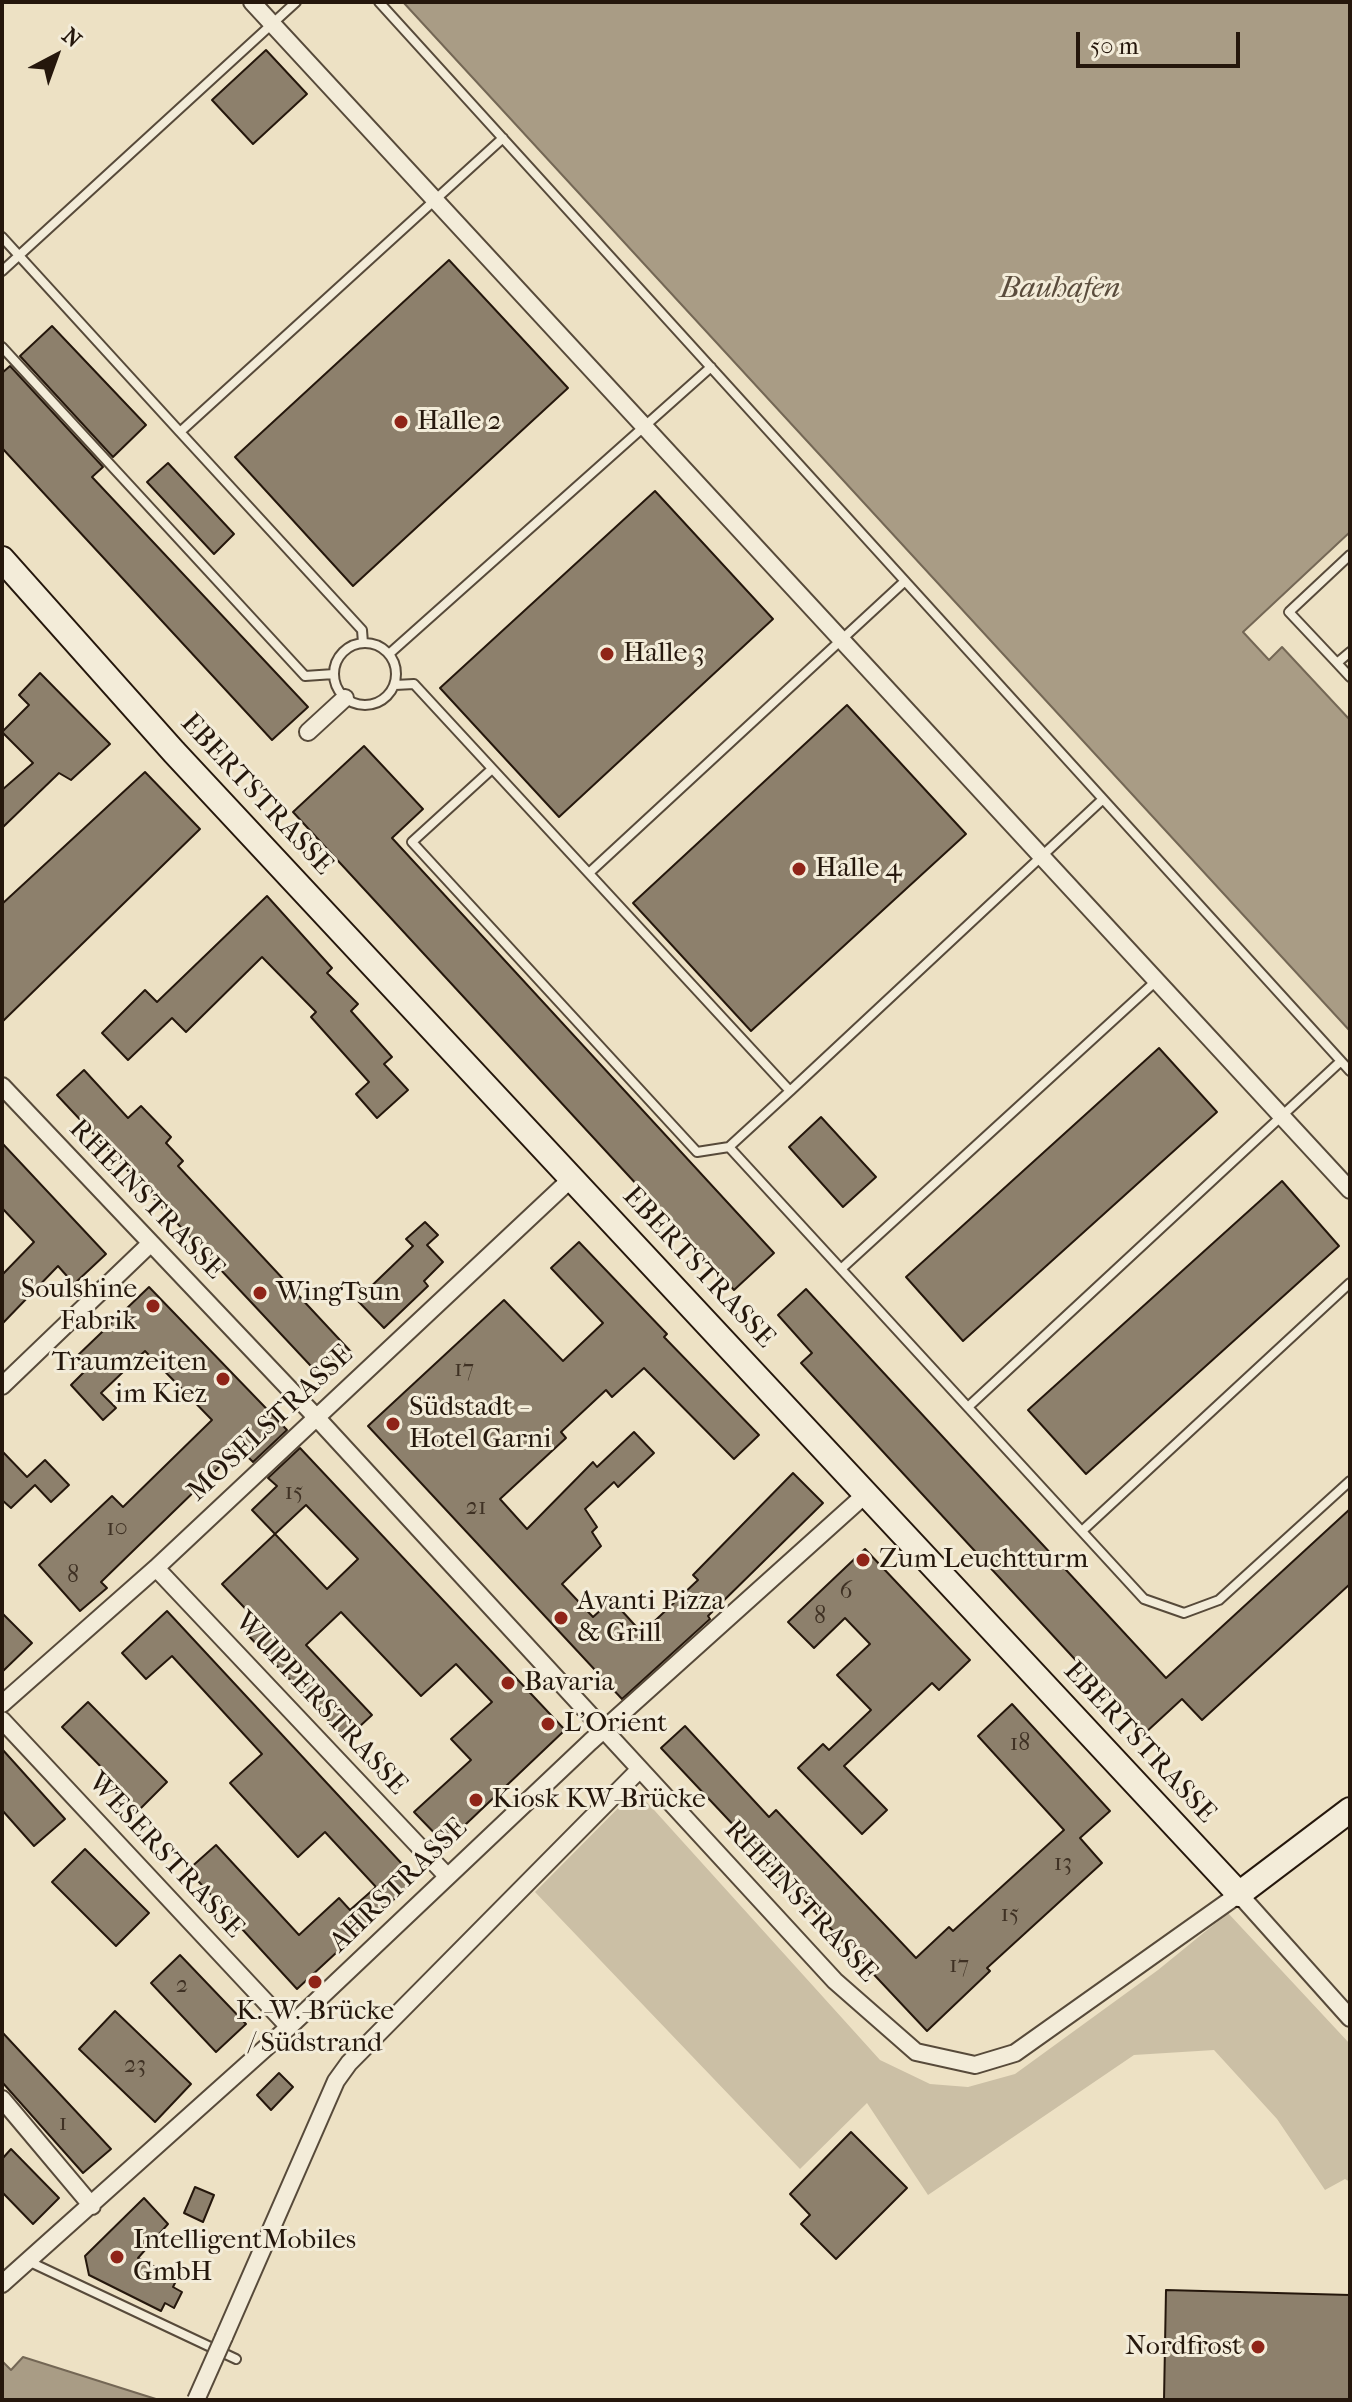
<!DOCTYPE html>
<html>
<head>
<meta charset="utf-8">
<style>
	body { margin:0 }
	#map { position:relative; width:1352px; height:2402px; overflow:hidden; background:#ede1c4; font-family:"IM FELL French Canon",serif }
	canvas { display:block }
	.frame { position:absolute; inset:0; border:4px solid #25170c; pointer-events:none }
	.north { position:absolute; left:16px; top:16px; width:80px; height:80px; -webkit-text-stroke:6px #f3ecd9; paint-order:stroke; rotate:41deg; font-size:22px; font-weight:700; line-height:32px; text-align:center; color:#25170c }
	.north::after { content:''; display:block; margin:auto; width:28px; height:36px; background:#25170c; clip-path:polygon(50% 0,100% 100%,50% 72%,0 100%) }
	.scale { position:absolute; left:1076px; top:32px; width:164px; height:36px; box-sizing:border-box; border:4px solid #25170c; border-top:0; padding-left:10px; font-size:24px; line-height:28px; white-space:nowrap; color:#25170c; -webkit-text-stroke:6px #f3ecd9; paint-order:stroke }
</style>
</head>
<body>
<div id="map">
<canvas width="1352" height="2402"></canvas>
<div class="frame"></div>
<div class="north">N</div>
<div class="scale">50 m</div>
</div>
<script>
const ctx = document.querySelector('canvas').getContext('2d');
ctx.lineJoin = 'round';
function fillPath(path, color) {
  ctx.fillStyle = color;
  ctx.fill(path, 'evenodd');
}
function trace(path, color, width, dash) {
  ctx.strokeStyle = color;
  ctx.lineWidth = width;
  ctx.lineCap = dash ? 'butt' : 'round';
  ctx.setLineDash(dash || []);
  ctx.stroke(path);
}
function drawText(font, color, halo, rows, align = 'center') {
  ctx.font = font + ' "IM FELL French Canon",serif';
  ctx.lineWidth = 6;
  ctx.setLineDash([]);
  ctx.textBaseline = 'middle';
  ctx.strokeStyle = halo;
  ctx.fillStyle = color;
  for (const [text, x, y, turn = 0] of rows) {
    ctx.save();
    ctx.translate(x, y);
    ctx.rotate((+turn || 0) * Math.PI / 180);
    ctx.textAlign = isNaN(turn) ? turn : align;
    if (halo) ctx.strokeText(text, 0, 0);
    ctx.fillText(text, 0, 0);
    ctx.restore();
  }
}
fillPath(new Path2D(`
	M 636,1790 L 880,2060 L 930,2084 L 968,2087 L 1015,2074 L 1158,1970 L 1228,1913 L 1350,2044 L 1350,2182 L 1345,2179 L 1325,2190 L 1277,2119 L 1214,2050 L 1134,2055 L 928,2195 L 867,2103 L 800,2169 L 535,1892 Z`), '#cbbfa5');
const water = new Path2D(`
	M 403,2 L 1350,2 L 1350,532 L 1243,632 L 1269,660 L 1282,647 L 1350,720 L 1350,1031 Z
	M 23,2357 L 159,2400 L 2,2400 L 2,2361 L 11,2370 Z`);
fillPath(water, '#a99c85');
trace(water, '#746755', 2);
const building = new Path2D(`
	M 266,50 L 307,94 L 253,144 L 212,100 Z
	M 449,260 L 568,388 L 353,586 L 235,457 Z
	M 52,326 L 146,425 L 113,457 L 20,356 Z
	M 10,366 L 103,467 L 92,477 L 308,707 L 272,740 L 2,448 L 2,373 Z
	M 168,463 L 234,534 L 214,554 L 147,482 Z
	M 655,491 L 773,619 L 559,817 L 440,688 Z
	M 40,673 L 110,744 L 71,780 L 59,773 L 2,828 L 2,790 L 33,763 L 2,732 L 29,705 L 19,695 Z
	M 847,705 L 966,834 L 751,1031 L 633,903 Z
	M 364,746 L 423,809 L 392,838 L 774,1253 L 734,1290 L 293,812 Z
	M 145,772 L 200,829 L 2,1022 L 2,904 Z
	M 267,896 L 332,968 L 327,973 L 358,1004 L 351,1011 L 392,1057 L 384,1064 L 408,1090 L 377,1118 L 356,1094 L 369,1082 L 311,1017 L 316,1012 L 262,957 L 186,1032 L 172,1018 L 128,1060 L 102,1033 L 145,990 L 157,1002 Z
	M 1159,1048 L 1217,1112 L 963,1341 L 906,1277 Z
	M 84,1070 L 128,1118 L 141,1106 L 171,1137 L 166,1143 L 183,1161 L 178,1166 L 352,1353 L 324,1380 L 57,1095 Z
	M 821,1117 L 876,1177 L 843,1207 L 789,1147 Z
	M 2,1143 L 106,1254 L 74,1284 L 58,1266 L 2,1324 L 2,1275 L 34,1242 L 2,1208 Z
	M 1282,1181 L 1339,1246 L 1086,1474 L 1028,1410 Z
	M 425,1222 L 438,1235 L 427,1245 L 443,1262 L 424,1281 L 428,1286 L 384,1328 L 357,1300 L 413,1246 L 406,1239 Z
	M 579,1242 L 667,1334 L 664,1337 L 759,1435 L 734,1459 L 644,1368 L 612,1397 L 606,1390 L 561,1432 L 566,1438 L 500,1499 L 527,1529 L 593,1462 L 597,1467 L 634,1432 L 654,1453 L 618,1487 L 614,1482 L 585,1509 L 597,1527 L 592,1532 L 601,1546 L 562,1584 L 593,1617 L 612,1600 L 642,1633 L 698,1580 L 693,1575 L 793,1473 L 823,1503 L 708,1616 L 710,1619 L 622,1699 L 368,1426 L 504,1300 L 563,1361 L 603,1323 L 551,1268 Z
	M 149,1287 L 287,1430 L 253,1462 L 239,1448 L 101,1582 L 107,1588 L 80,1611 L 39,1565 L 112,1496 L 123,1507 L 212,1420 L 145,1351 L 101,1393 L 116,1408 L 103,1420 L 71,1385 L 86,1370 L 75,1358 Z
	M 806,1289 L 1166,1678 L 1350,1509 L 1350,1584 L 1202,1720 L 1182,1699 L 1144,1734 L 801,1363 L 812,1353 L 778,1315 Z
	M 300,1448 L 565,1730 L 445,1844 L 414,1812 L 471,1760 L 451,1739 L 492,1702 L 456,1664 L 421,1696 L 341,1612 L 306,1645 L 372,1715 L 346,1739 L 245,1632 L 257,1621 L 222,1584 L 275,1534 L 252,1510 L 277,1486 L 268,1478 ZM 306,1505 L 358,1559 L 327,1589 L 275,1534 Z
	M 2,1451 L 27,1477 L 45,1460 L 69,1485 L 51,1502 L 35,1485 L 11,1508 L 2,1500 Z
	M 865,1549 L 970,1660 L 939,1690 L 932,1683 L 844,1766 L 887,1810 L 862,1834 L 798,1768 L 823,1744 L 829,1750 L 871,1710 L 837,1675 L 870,1644 L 845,1618 L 814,1648 L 788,1622 Z
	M 167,1611 L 416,1879 L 297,1989 L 188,1870 L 216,1845 L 299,1935 L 339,1898 L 350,1910 L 376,1887 L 325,1832 L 298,1857 L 230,1783 L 262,1754 L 172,1656 L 146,1679 L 122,1653 Z
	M 2,1613 L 32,1643 L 2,1672 Z
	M 88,1702 L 167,1782 L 136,1813 L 103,1779 L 108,1774 L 62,1727 Z
	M 1012,1704 L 1110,1811 L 1080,1838 L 1102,1863 L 987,1968 L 990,1971 L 927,2031 L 661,1748 L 685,1726 L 769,1817 L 776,1810 L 916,1958 L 949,1927 L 953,1931 L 1064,1830 L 978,1736 Z
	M 2,1749 L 65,1819 L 34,1846 L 2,1810 Z
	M 85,1849 L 149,1913 L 116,1946 L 52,1882 Z
	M 180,1955 L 246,2024 L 216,2052 L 151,1983 Z
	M 115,2011 L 191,2084 L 155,2122 L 79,2049 Z
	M 2,2032 L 111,2149 L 83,2173 L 2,2082 Z
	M 279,2073 L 293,2087 L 271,2110 L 257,2095 Z
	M 851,2132 L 907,2188 L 836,2259 L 801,2224 L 810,2215 L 790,2194 Z
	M 11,2149 L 59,2198 L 33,2224 L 2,2192 L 2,2159 Z
	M 195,2187 L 214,2195 L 203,2222 L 184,2213 Z
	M 144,2198 L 168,2224 L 138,2258 L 177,2279 L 173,2287 L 182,2292 L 174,2308 L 165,2303 L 161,2311 L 89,2275 L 85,2256 Z
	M 1166,2290 L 1350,2295 L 1350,2400 L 1164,2400 Z`);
fillPath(building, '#8d806c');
trace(building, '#25170c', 2);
const lane = new Path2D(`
	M 379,2 L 1350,1071
	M 2,237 L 180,432 L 503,138
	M 2,271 L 296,2
	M 2,347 L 305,676 L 334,674
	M 180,432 L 362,630 L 363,643
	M334 674a31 31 0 1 1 62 0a31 31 0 1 1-62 0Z
	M 1350,652 L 1337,663 L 1350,677
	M 389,654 L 711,367
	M 1337,663 L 1289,612 L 1350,555
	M 395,685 L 414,684 L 790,1091 L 729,1147 L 1144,1599 L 1184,1613 L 1219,1600 L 1350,1481
	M 492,769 L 412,842 L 697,1152 L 729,1147
	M 589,873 L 905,581
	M 790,1091 L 1103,799
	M 841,1269 L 1156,981
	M 968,1407 L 1341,1061
	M 1082,1531 L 1350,1283
	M 30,2262 L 236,2359`);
const street = new Path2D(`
	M 252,2 L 1350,1190
	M 308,732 L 345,698
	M 2,1086 L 316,1417 L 835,1981 L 916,2052 L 975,2065 L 1015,2053 L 1239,1894 L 1350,2018
	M 2,1386 L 151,1243
	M 156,1568 L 447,1876
	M 2,1704 L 156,1568 L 572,1178
	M 2,1720 L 289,2027
	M 2,2099 L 92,2206
	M 2,2284 L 289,2027 L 590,1742 L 867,1493
	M 224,2337 L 336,2081 L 349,2063 L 640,1769`);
const secondary = new Path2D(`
	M 2,559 L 174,752 L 1239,1894 L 1350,1810`);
trace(lane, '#574a3a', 12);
trace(street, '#574a3a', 20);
trace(secondary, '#25170c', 28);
trace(lane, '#f3ecd9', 8);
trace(street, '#f3ecd9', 16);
trace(secondary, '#f3ecd9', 24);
const streetBridge = new Path2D(`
	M 196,2400 L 224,2337`);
trace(streetBridge, '#574a3a', 20, []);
trace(streetBridge, '#f3ecd9', 16);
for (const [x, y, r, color] of [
	[401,422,8,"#8f2418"],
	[607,654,8,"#8f2418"],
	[799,869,8,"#8f2418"],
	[260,1293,8,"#8f2418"],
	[153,1306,8,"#8f2418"],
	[223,1379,8,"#8f2418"],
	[393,1424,8,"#8f2418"],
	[863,1560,8,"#8f2418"],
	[561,1618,8,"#8f2418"],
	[508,1683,8,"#8f2418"],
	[548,1724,8,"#8f2418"],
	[476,1800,8,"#8f2418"],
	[315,1982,8,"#8f2418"],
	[117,2257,8,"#8f2418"],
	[1258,2347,8,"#8f2418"]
]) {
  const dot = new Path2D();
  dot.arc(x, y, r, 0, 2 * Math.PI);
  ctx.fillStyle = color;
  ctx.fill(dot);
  trace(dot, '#f3ecd9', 3);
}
drawText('24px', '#3f3124', null, [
	["17",464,1370],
	["15",294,1493],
	["21",476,1508],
	["10",117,1529],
	["8",73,1576],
	["6",846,1592],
	["8",820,1617],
	["18",1020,1744],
	["13",1063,1864],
	["15",1010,1915],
	["17",959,1966],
	["2",182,1986],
	["23",135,2066],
	["1",63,2124]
]);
drawText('28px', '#25170c', '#f3ecd9', [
	["Halle 2",417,422],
	["Halle 3",623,654],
	["Halle 4",815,869],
	["Soulshine",137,1290,"right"],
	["Fabrik",137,1322,"right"],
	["WingTsun",276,1293],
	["Traumzeiten",207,1363,"right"],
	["im Kiez",207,1395,"right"],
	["Südstadt -",409,1408],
	["Hotel Garni",409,1440],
	["Zum Leuchtturm",879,1560],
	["Avanti Pizza",577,1602],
	["& Grill",577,1634],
	["Bavaria",524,1683],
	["L'Orient",564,1724],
	["Kiosk KW-Brücke",492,1800],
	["K.-W.-Brücke",315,2012,"center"],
	["/ Südstrand",315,2044,"center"],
	["IntelligentMobiles",133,2241],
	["GmbH",133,2273],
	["Nordfrost",1242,2347,"right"]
], 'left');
drawText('28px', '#25170c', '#f3ecd9', [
	["EBERTSTRASSE",256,795,47],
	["RHEINSTRASSE",146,1200,46],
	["EBERTSTRASSE",698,1268,47],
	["MOSELSTRASSE",271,1424,-43],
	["WUPPERSTRASSE",320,1704,47],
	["EBERTSTRASSE",1139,1743,47],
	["WESERSTRASSE",165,1856,47],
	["AHRSTRASSE",399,1886,-44],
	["RHEINSTRASSE",800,1902,47]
]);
drawText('italic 30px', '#5a4c3c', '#f3ecd9', [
	["Bauhafen",1060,290]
]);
</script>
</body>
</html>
